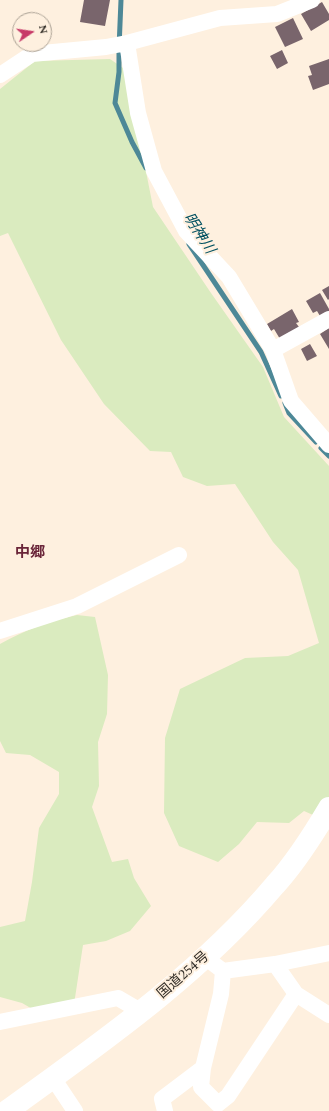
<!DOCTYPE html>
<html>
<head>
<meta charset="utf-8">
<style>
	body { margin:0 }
	#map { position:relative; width:329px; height:1111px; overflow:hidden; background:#fef0df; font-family:Spectral,serif }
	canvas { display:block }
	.north { position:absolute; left:12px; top:12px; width:40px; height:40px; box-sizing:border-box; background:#fef0df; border:1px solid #aca295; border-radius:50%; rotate:77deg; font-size:11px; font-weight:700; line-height:16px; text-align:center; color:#312c26 }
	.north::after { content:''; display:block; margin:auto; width:14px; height:18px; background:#c73968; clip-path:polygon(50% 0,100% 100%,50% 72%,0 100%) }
</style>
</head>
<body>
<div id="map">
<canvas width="329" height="1111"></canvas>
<div class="north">N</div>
</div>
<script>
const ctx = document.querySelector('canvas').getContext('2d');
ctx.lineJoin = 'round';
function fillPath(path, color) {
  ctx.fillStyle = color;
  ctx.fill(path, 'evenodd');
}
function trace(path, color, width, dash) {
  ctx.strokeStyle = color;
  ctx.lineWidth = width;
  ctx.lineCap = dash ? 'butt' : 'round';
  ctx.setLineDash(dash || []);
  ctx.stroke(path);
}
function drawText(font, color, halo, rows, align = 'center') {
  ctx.font = font + ' Spectral,"Noto Sans JP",serif';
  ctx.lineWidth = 4;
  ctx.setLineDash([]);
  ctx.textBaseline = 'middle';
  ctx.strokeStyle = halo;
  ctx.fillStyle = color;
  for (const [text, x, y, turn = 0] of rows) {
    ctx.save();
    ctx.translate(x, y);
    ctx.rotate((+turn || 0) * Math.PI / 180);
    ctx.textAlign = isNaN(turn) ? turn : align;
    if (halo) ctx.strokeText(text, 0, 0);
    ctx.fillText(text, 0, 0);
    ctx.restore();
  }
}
fillPath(new Path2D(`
	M 110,59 L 126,70 L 153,207 L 211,293 L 263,367 L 284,417 L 329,466 L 329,822 L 304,811 L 289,823 L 257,822 L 239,844 L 218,862 L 179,846 L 164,813 L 165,738 L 180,689 L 245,658 L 288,656 L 319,643 L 298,570 L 273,542 L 235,484 L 207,486 L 183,477 L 171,452 L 150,451 L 104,404 L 61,340 L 8,233 L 0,236 L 0,89 L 35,61 Z
	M 77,615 L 95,617 L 108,675 L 107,714 L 98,742 L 99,786 L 92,807 L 112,862 L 128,859 L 134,878 L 151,906 L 130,931 L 106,941 L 83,945 L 73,1011 L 48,1018 L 22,1003 L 0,997 L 0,927 L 25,921 L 32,882 L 39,828 L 59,794 L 59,772 L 30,755 L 6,753 L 0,741 L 0,644 C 25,630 49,621 77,615 Z`), '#daebbf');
trace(new Path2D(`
	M 121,0 L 119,48 L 119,72 L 115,103 L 132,142 L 146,168
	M 189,244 L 261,352 L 281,396
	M 285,403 L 289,413 L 316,442
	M 321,448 L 329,456`), '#4d8897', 5);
fillPath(new Path2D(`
	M 84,0 L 110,0 L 105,26 L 80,22 Z
	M 322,2 L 329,14 L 329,20 L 311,31 L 301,14 Z
	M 293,18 L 303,39 L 285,47 L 275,27 Z
	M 282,50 L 288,63 L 277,69 L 270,56 Z
	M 329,59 L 329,84 L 313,90 L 308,76 L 312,75 L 309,66 Z
	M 329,286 L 329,299 L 328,300 L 322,290 Z
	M 320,293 L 329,309 L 329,311 L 320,316 L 317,311 L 313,313 L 306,301 Z
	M 292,309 L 299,322 L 296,323 L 299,327 L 280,339 L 274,329 L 271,331 L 267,324 Z
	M 329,328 L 329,349 L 320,334 Z
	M 310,344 L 317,356 L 307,361 L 301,349 Z`), '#79656c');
trace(new Path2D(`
	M 127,43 L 138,113 L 154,171 L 186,231 L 229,277 L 273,350 L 291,401 L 329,445
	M 0,75 L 32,54 L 106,47 L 127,43 L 220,18 L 277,14 L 312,0
	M 273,350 L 329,319
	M 0,631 L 77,606 L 179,555
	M 206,958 L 223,971 L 275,964 L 329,953
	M 275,964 L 296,994 L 329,1015
	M 223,971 L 221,994 L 203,1068 L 201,1087 L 218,1104 L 228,1096 L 296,994
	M 0,1022 L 118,998 L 142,1012
	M 53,1078 L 75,1111
	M 165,1111 L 162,1099 L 203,1068`), '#fff', 16);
trace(new Path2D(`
	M 7,1111 C 102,1042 199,975 275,885 C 296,862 313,835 329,808`), '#fff', 22);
drawText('14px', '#312c26', '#fef0df', [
	["国道254号",184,976,-41]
]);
drawText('italic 15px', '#005060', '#fef0df', [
	["明神川",198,234,57]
]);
drawText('bold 15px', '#6a2539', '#fef0df', [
	["中郷",30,554]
]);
</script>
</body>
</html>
